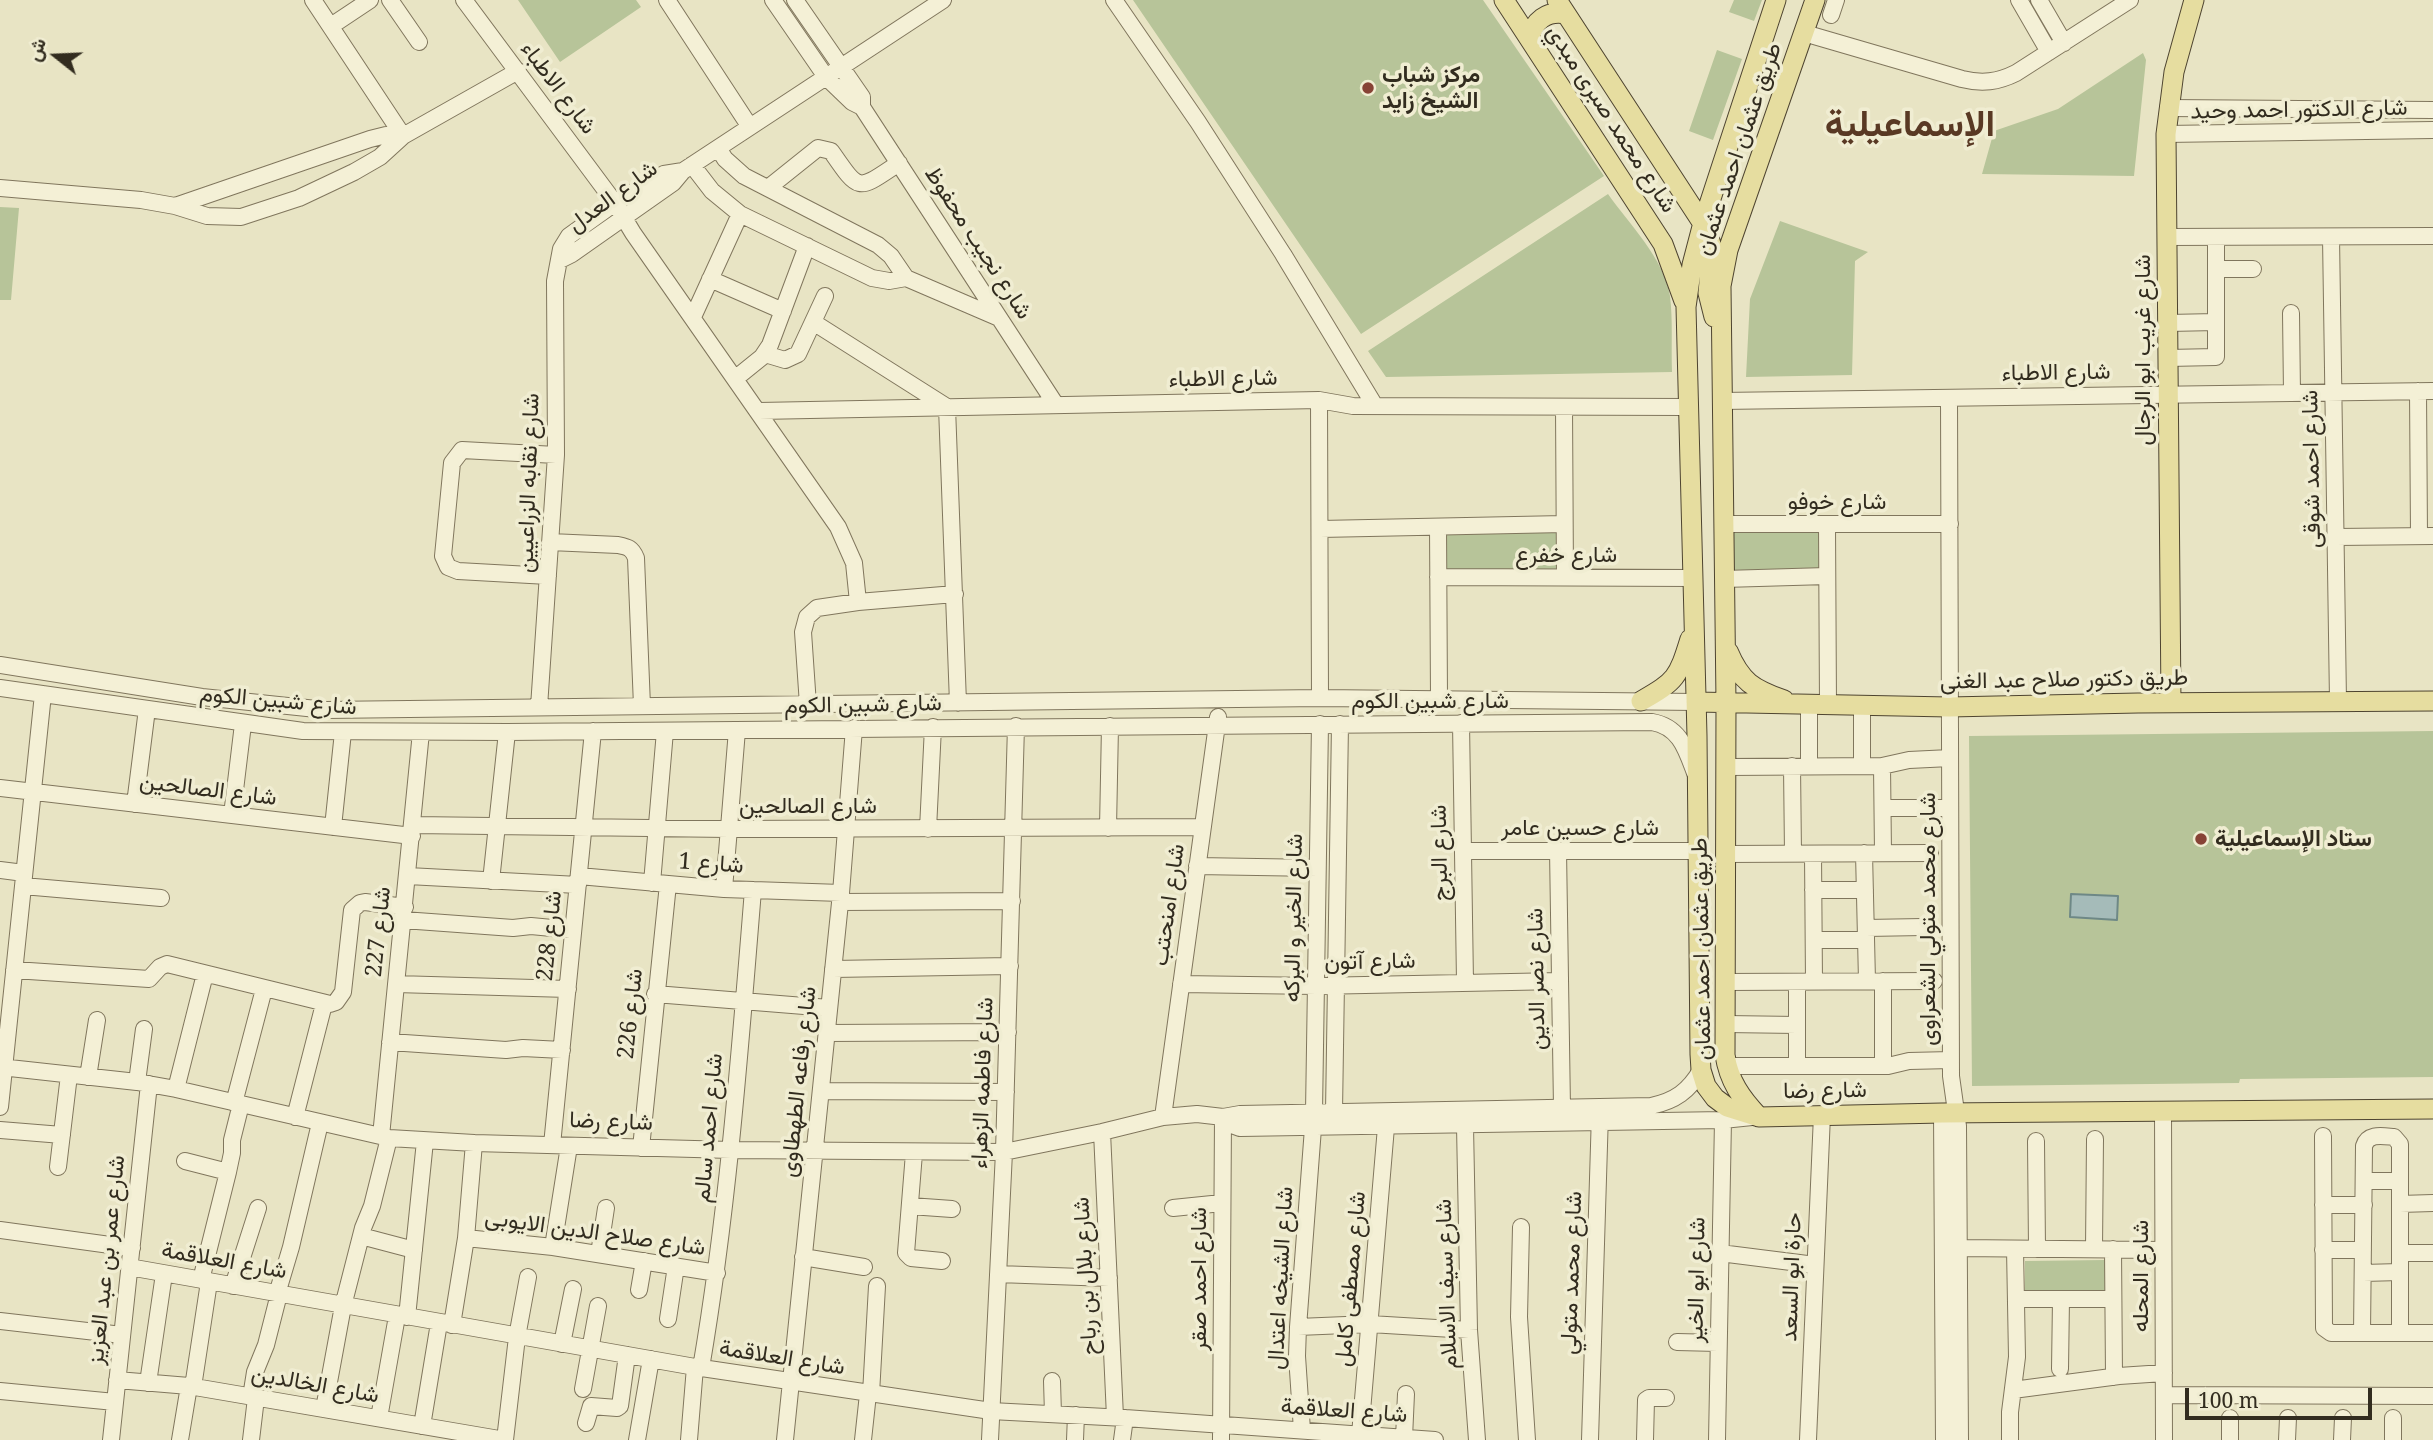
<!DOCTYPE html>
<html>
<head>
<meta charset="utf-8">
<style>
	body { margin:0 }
	#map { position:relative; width:2433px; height:1440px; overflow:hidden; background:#e8e4c4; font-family:"Noto Serif",Vazirmatn,serif }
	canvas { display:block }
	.north { position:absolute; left:21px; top:21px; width:70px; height:70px; -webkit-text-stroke:5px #f0edd2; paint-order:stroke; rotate:288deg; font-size:19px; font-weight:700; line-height:28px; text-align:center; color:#322c1f }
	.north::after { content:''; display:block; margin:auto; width:24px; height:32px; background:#322c1f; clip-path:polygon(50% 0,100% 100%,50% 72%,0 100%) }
	.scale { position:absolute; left:2185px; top:1388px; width:187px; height:32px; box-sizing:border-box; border:4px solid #322c1f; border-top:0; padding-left:9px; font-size:21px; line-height:24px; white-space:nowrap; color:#322c1f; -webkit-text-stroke:5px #f0edd2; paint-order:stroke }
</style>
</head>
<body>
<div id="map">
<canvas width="2433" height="1440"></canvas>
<div class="north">ش</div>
<div class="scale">100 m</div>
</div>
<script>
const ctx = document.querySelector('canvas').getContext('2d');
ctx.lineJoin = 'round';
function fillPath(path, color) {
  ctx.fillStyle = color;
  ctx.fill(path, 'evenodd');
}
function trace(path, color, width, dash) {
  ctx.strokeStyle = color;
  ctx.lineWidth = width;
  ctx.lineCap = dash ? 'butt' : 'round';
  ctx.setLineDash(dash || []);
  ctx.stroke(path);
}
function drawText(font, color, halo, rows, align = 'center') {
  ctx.font = font + ' "Noto Serif",Vazirmatn,serif';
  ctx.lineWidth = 7;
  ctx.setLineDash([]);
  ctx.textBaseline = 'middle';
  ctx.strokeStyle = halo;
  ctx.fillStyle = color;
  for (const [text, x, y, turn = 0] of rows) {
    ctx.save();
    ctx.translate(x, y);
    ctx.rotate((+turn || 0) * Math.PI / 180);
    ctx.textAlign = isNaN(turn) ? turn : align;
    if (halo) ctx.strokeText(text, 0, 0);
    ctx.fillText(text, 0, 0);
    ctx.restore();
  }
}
fillPath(new Path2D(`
	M 518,0 L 636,0 L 641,7 L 560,62 Z
	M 1133,0 L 1483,0 L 1604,176 L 1361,334 Z
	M 1734,0 L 1762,0 L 1754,21 L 1729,12 Z
	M 1717,50 L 1742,59 L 1713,140 L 1689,131 Z
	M 2143,53 L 2146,60 L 2134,176 L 1982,174 L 1994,131 L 2058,109 Z
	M 1608,194 C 1629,224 1664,258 1670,296 C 1673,320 1671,347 1672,372 L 1386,377 L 1368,351 Z
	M 0,207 L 19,208 L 11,300 L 0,300 Z
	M 1780,221 L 1868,252 L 1855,261 L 1852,375 L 1746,377 L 1750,299 Z
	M 1562,526 L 1563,575 L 1440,575 L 1440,528 Z
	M 1730,526 L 1826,527 L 1826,575 L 1731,577 Z
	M 2433,731 L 2433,1077 L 2240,1079 L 2239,1083 L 1972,1086 L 1969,736 Z
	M 2105,1260 L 2105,1291 L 2025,1292 L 2025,1261 Z`), '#b7c499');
const water = new Path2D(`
	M 2071,894 L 2118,896 L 2117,920 L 2070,917 Z`);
fillPath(water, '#a5bbb9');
trace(water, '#6e8886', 2);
const minor = new Path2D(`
	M 313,0 L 403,136
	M 390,0 L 419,42
	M 464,0 L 615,203 L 633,233 L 838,527 L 854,563 L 858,602
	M 667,0 L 750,127
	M 773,0 L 826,77 L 852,102 L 862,107
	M 795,0 L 862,97 L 862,107 L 1056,405
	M 1114,0 L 1198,122 L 1283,254 L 1375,406
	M 2019,0 L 2049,52
	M 2039,0 L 2064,43
	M 1831,15 L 1836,0
	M 331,26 L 370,0
	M 1804,33 L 1962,79 C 1982,84 1998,82 2016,73 L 2130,0
	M 2168,108 L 2433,110
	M 2166,134 L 2433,130
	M 718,148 L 725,159 L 744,176 L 878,245 L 891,256 L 906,278
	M 692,165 L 712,191 L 740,214 L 872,278 L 889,281 L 906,278 L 999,318
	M 0,188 L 141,200 L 175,206 L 207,216 L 241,217 L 299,198 L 354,172 L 380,157 L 403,136 L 518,71
	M 768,188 L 818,148 L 831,151 C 860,193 857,191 899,163
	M 175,206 L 370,139 L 386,135 L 403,136
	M 2167,237 L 2433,236
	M 2331,237 L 2338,701
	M 560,260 L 572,254 L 673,183 L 683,171 L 943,0
	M 2216,269 L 2253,269
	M 710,279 L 783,311
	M 2291,313 L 2292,393
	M 693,317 L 740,214
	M 813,322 L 947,407 L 958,703
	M 2168,323 L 2216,322
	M 765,354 L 785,360 L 798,354 L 825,296
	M 2168,358 L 2216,357 L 2216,237
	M 736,378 L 762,357 L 770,345 L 807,246
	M 2418,391 L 2419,536
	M 1949,398 L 1951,1076 L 1958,1126 L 1960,1440
	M 1319,400 L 1320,698
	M 1721,401 L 2433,391
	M 1564,407 L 1565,577
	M 759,411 L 1319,400 L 1353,406 L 1687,407
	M 1723,524 L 1950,524
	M 1827,525 L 1828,706
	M 1438,527 L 1439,698
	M 1320,529 L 1564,524
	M 2336,537 L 2433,536
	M 550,542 L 618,545 C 628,547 632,548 636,558 L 642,706
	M 548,576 L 458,571 L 448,567 L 443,556 L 452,463 L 462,450 L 556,455
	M 1438,577 L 1694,578
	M 1724,579 L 1827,576
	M 0,665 L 202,697 L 326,710 L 1320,698 L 1696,702
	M 0,688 L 303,731 L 507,732 L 1652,722 C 1680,727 1686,749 1695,773
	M 808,705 L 803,632 L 807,617 L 817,608 L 858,602 L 955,594
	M 1809,706 L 1809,766
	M 1862,706 L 1862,766
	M 539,707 L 556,455 L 555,281 L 561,249 L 569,236 L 615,203 L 664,174 L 683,171
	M 1461,723 L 1465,982
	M 1792,766 L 1793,854
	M 1882,766 L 1883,853
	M 1726,767 L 1882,766 L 1909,760 L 1950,758
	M 0,788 L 412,836
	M 135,804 L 147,709
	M 1883,808 L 1950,808
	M 232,815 L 243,724
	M 413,825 L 729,829 L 1203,827
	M 333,827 L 343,732
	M 1108,828 L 1110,726
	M 928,829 L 933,727
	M 1558,850 L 1562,1108
	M 1463,851 L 1698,851
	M 1864,853 L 1867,981
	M 1726,854 L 1930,853
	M 1813,854 L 1814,982
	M 1197,866 L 1317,868
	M 0,870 L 24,873
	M 408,876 L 578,885
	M 579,876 L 724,889 L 841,893
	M 491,881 L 507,732
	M 652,883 L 665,731
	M 23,886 L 161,898
	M 724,889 L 737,730
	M 1813,890 L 1865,890
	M 840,902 L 1012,901
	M 403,920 L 513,928 L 531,926 L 573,930
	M 1866,928 L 1923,927
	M 1814,940 L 1866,940
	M 833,969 L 1010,966
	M 14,970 L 149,979 L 160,967 L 167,964 L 330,1004 L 336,1002 L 343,992 L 352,910 L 360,903 L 365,902 L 405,907
	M 1726,982 L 1934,981
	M 396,984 L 568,989
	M 1181,984 L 1316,986 L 1560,981
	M 655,994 L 829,1008
	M 1726,1024 L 1797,1025
	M 827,1033 L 1008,1032
	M 390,1042 L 506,1050 L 523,1048 L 562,1050
	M 1727,1066 L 1888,1066 L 1909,1061 L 1951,1060
	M 1797,1066 L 1797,982
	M 1883,1066 L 1883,981
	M 0,1067 L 137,1082 L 176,1089 L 389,1138 L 474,1143 L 731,1150 L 1004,1152 L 1102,1132 L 1163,1117 L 1197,1114 L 1223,1117 L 1240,1114 L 1651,1106 C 1675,1101 1689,1091 1701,1070
	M 88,1077 L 97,1020
	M 137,1082 L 144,1029
	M 176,1089 L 205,974
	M 821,1091 L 1006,1092
	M 234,1103 L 264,989
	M 0,1107 L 43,694
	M 2163,1111 L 2164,1440
	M 1314,1112 L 1320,724
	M 1334,1112 L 1340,724
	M 1942,1113 L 1944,1440
	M 295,1117 L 324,1004
	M 1163,1117 L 1218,717
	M 1223,1117 L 1229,1124 L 1240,1128 L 1723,1120 L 1752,1117
	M 1465,1126 L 1469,1330 L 1477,1440
	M 0,1130 L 62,1135
	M 1102,1132 L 1115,1417
	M 381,1136 L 421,732
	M 2323,1136 L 2324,1328 L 2331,1333 L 2433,1333
	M 2036,1141 L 2037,1249
	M 552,1145 L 593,731
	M 641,1148 L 668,884
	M 914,1153 L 906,1253 L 911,1258 L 942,1261
	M 185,1161 L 228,1172
	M 58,1167 L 69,1075
	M 2364,1181 L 2400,1181
	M 2400,1204 L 2433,1203
	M 2323,1205 L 2364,1205
	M 910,1206 L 952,1209
	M 1173,1208 L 1222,1203
	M 1521,1227 L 1519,1317 L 1527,1440
	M 0,1230 L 132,1248
	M 361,1236 L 414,1250
	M 466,1238 L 553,1247 L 717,1273
	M 553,1247 L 569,1146
	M 1960,1248 L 2163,1250
	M 2094,1249 L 2095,1139
	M 2113,1249 L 2114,1377
	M 2323,1250 L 2363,1250
	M 1720,1253 L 1815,1265
	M 2400,1253 L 2433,1253
	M 599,1254 L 606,1208
	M 803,1257 L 864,1267
	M 129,1267 L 695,1367 L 991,1411 L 1125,1418 L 1435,1440
	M 2363,1273 L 2400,1272
	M 998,1274 L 1109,1278
	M 201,1280 L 228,1172 L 232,1153 L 232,1140 L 241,1104
	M 233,1286 L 258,1208
	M 639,1290 L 644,1261
	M 277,1294 L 291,1247 L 320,1123
	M 2016,1299 L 2113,1299
	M 407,1317 L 425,1141
	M 668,1319 L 676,1266
	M 0,1321 L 122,1335
	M 452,1325 L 466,1238 L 474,1143
	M 1298,1327 L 1370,1324 L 1469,1330
	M 2362,1333 L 2364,1146 C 2368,1133 2382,1136 2394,1137 L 2400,1144 L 2400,1333
	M 1677,1342 L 1718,1343
	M 562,1344 L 573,1289
	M 701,1368 C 728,1210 740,1050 753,890
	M 2060,1369 L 2061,1299
	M 117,1380 L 189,1386 L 505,1440
	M 1052,1381 L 1053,1414
	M 148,1383 L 164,1274
	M 193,1387 L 209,1282
	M 583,1389 L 598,1306
	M 2013,1390 L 2119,1376 L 2164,1373
	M 0,1391 L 115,1402
	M 871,1394 L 877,1286
	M 2164,1395 L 2433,1396
	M 251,1397 L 255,1372 L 266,1345 L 279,1294
	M 324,1409 L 343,1306 L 363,1228 L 372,1206 L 389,1138
	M 379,1418 L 397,1316
	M 2393,1418 L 2393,1440
	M 586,1423 L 591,1406 L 617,1408 L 620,1406 L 627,1355
	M 422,1426 L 439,1323
	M 1302,1430 L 1297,1356 L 1298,1327 L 1313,1128
	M 1360,1435 L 1386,1127
	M 1404,1438 L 1406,1394
	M 111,1440 L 149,1084
	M 180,1440 L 189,1386
	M 251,1440 L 256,1398
	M 505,1440 L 517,1337 L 528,1277
	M 637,1440 L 651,1359
	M 689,1440 L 695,1367
	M 785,1440 L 841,893 L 854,728
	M 863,1440 L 868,1394
	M 990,1440 L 1004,1152 L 1016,726
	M 1075,1440 L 1076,1415
	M 1122,1440 L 1125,1418
	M 1221,1440 L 1223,1117
	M 1590,1440 L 1600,1113
	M 1645,1440 L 1646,1400 L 1649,1398 L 1666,1398
	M 1717,1440 L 1723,1120
	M 1808,1440 L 1822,1115
	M 2010,1440 L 2010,1412 L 2017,1357 L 2015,1249
	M 2230,1440 L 2230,1418
	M 2287,1440 L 2288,1418
	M 2342,1440 L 2343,1418`);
const major = new Path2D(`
	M 1504,0 L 1663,244 L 1684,301
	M 1557,0 L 1707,230 L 1712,248 L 1708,293 L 1714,317
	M 1776,0 L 1703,223 L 1692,265 L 1686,307 L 1697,736 L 1700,1054 L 1701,1070 L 1706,1086 L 1715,1098 L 1727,1107 L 1759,1117 L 1942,1113 L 2433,1109
	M 1530,39 C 1533,21 1547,10 1566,14
	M 1728,651 C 1741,682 1753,689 1784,700
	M 1641,701 C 1676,681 1678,678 1690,639
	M 1696,702 L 1949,707 L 2138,703 L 2433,701
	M 2171,703 L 2166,134 L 2174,72 L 2194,0
	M 1759,1117 C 1741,1098 1729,1081 1725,1055 L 1726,702 L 1721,286 L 1728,250 L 1815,0`);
trace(minor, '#80765d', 18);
trace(major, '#4e4430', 21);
trace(minor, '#f4f0d6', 16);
trace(major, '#e6dda0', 19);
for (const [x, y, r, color] of [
	[1368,88,7,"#874335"],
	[2201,839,7,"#874335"]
]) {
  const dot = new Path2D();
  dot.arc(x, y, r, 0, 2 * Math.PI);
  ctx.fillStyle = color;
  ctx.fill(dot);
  trace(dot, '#f0edd2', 2.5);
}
drawText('bold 23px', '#322c1f', '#f0edd2', [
	["مركز شباب",1382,75],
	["الشيخ زايد",1382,101],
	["ستاد الإسماعيلية",2215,839]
], 'left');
drawText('23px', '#322c1f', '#f0edd2', [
	["شارع الاطباء",558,88,53],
	["شارع الدكتور احمد وحيد",2299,110,-1],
	["شارع محمد صبرى مبدي",1611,119,57],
	["طريق عثمان احمد عثمان",1739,149,-71],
	["شارع العدل",613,197,-36],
	["شارع نجيب محفوظ",978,243,57],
	["شارع غريب ابو الرجال",2143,350,-90],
	["شارع الاطباء",2056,373,-1],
	["شارع الاطباء",1223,379,-1],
	["شارع احمد شوقى",2312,469,-91],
	["شارع نقابه الزراعيين",529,483,-88],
	["شارع خوفو",1837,502],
	["شارع خفرع",1566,555],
	["طريق دكتور صلاح عبد الغنى",2064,680,-1],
	["شارع شبين الكوم",278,701,5],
	["شارع شبين الكوم",1430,701],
	["شارع شبين الكوم",863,705,-1],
	["شارع الصالحين",208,790,7],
	["شارع الصالحين",808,806],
	["شارع حسين عامر",1580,828],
	["شارع البرج",1440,853,-91],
	["شارع 1",711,864,4],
	["شارع امنحتب",1169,905,-82],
	["شارع الخير و البركه",1294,918,-89],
	["شارع محمد متولي الشعراوى",1928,919,-90],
	["شارع 227",379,932,-84],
	["شارع 228",550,936,-84],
	["طريق عثمان احمد عثمان",1702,949,-91],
	["شارع آتون",1370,962,-1],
	["شارع نصر الدين",1537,979,-91],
	["شارع 226",631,1014,-84],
	["شارع رفاعه الطهطاوى",799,1082,-84],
	["شارع فاطمه الزهراء",983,1083,-88],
	["شارع رضا",1825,1091,-1],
	["شارع رضا",611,1122,2],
	["شارع احمد سالم",709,1128,-85],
	["شارع صلاح الدين الايوبى",595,1233,8],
	["شارع عمر بن عبد العزيز",107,1260,-84],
	["شارع العلاقمة",224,1261,10],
	["شارع محمد متولي",1572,1273,-88],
	["شارع بلال بن رباح",1086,1276,-93],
	["شارع المحله",2141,1276,-90],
	["حارة ابو السعد",1792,1277,-88],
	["شارع الشيخه اعتدال",1281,1278,-87],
	["شارع احمد صقر",1199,1279,-90],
	["شارع مصطفى كامل",1351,1279,-85],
	["شارع ابو الخير",1697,1280,-89],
	["شارع سيف الاسلام",1447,1284,-92],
	["شارع العلاقمة",782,1358,9],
	["شارع الخالدين",315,1385,10],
	["شارع العلاقمة",1344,1411,4]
]);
drawText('bold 37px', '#593924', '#f0edd2', [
	["الإسماعيلية",1910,125]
]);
</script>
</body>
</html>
